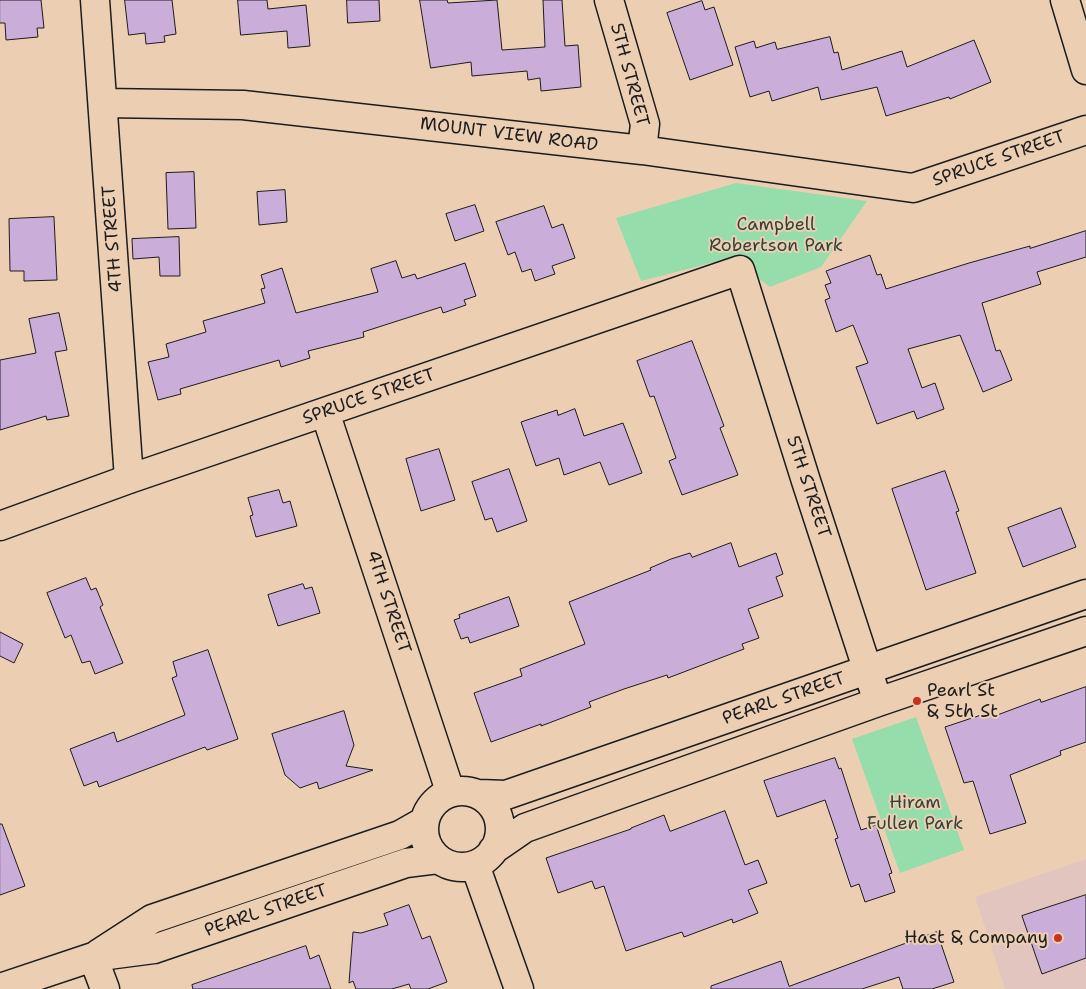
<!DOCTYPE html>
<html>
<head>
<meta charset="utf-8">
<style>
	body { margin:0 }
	canvas { display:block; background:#eccfb3 }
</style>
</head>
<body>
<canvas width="1086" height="989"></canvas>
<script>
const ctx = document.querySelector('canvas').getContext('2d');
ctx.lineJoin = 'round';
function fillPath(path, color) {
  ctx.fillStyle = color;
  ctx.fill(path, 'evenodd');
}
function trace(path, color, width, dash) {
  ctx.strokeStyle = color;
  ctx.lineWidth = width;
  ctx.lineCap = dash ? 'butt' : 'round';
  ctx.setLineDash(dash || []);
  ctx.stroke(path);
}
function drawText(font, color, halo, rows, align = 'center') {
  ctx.font = font + ' "Shantell Sans",sans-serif';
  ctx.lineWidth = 4;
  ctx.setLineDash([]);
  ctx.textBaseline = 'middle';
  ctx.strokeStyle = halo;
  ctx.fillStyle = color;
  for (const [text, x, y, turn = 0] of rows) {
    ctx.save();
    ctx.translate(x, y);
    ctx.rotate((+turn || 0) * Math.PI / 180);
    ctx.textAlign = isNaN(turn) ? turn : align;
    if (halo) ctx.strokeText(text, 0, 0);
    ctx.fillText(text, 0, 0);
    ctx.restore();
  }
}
fillPath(new Path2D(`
	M 1086,859 L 1086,989 L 1005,989 L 975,897 Z`), '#e2c5bf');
fillPath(new Path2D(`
	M 736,183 L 867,201 L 821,267 L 770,287 L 741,265 L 711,263 L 641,281 L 616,218 Z
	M 916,717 L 964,850 L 900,873 L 852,739 Z`), '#95ddab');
const building = new Path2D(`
	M 0,0 L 41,0 L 44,28 L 37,28 L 38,37 L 6,40 L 5,23 L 0,23 Z
	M 125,0 L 172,0 L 176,34 L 164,36 L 165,42 L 146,44 L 145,33 L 129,35 Z
	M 238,0 L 267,0 L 268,9 L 306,5 L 310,46 L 288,48 L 287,31 L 241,35 Z
	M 347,0 L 379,0 L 380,21 L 348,23 Z
	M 420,0 L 447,0 L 448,3 L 497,0 L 502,50 L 545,47 L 543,0 L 562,0 L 565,46 L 578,45 L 581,87 L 541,91 L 540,78 L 528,80 L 527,71 L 472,76 L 471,62 L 431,68 Z
	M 702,1 L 705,10 L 714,7 L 733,65 L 690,80 L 667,13 Z
	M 830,37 L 834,53 L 838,52 L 842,70 L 902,51 L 907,67 L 974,40 L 991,82 L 950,99 L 949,97 L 886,116 L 877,87 L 821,100 L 818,87 L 772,101 L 769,91 L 750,97 L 735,47 L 754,41 L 756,48 L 775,42 L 777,49 Z
	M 194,172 L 196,228 L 168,229 L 166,173 Z
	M 285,190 L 287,222 L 259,225 L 257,192 Z
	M 475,205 L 484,231 L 455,241 L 446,214 Z
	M 544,206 L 552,228 L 563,224 L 575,258 L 552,266 L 555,274 L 535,281 L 531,269 L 522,272 L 515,252 L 508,255 L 496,222 Z
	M 54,217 L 57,280 L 24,281 L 24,271 L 10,271 L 9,219 Z
	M 1086,231 L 1086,257 L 1037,272 L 1041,284 L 982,303 L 996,351 L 1000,350 L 1012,380 L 983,392 L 960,335 L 908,349 L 922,388 L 935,383 L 944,409 L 917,419 L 914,411 L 877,424 L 856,367 L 868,363 L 853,325 L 836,332 L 825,300 L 830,298 L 825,285 L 831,283 L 826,271 L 870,255 L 877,275 L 881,274 L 886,289 L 969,263 L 1030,246 L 1030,248 Z
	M 179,237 L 180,276 L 160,276 L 159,257 L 133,259 L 132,239 Z
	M 396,261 L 402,278 L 415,274 L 417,279 L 465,263 L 476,296 L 464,300 L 466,305 L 443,313 L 441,307 L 363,332 L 364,337 L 308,351 L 310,358 L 281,367 L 279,360 L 180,389 L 181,394 L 158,400 L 148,362 L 169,357 L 166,344 L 206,332 L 203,321 L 265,303 L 261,289 L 265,288 L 261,275 L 282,268 L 296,313 L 378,292 L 371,269 Z
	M 59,313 L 67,350 L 55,352 L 69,416 L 47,420 L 46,416 L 0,430 L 0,360 L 36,353 L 29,319 Z
	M 692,341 L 724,426 L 720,428 L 738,475 L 682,495 L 669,461 L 676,458 L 654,396 L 650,397 L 637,361 Z
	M 575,409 L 584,436 L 623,423 L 642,473 L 609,485 L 600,462 L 564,475 L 559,458 L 536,466 L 521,422 L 557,410 L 558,415 Z
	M 439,449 L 455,500 L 421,511 L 406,459 Z
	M 509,469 L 527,521 L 497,532 L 492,518 L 485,520 L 472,482 Z
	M 945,471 L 959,511 L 956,512 L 976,573 L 926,590 L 892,489 Z
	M 279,490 L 283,503 L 290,501 L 297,526 L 256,537 L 250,516 L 253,515 L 248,498 Z
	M 1061,508 L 1076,547 L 1023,567 L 1008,528 Z
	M 731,543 L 739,567 L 776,553 L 783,574 L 776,577 L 783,596 L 748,609 L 759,638 L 742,644 L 744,649 L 668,678 L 667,675 L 624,689 L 589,702 L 591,707 L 541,726 L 541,724 L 491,742 L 474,693 L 522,676 L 520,669 L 585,644 L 569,602 L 651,570 L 650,568 L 671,559 L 690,553 L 692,557 Z
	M 86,578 L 91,590 L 96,588 L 103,605 L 100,607 L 123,663 L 95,674 L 90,661 L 82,663 L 71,635 L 65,638 L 47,593 Z
	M 303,584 L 305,589 L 312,587 L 320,613 L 278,626 L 268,595 Z
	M 509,597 L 519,626 L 470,643 L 468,637 L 461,639 L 454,620 L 460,618 L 459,615 Z
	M 0,632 L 23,644 L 14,663 L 0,656 Z
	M 208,650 L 238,739 L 207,750 L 205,747 L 99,787 L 97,781 L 84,786 L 70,749 L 114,732 L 117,742 L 185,715 L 172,678 L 177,676 L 173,662 Z
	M 1086,687 L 1086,742 L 1060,751 L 1061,755 L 1010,775 L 1026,823 L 990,834 L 973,781 L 964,783 L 945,727 L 990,712 L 992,717 L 1040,699 L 1041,702 Z
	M 344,711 L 354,745 L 346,766 L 373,770 L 319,789 L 317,782 L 300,788 L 285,775 L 272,734 Z
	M 835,758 L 839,769 L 841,768 L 861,830 L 876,825 L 892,873 L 889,874 L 895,892 L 865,902 L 859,884 L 851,887 L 835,839 L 838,838 L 825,800 L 777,817 L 764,781 Z
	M 725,811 L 745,865 L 758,860 L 767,883 L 748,890 L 758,913 L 733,923 L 732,919 L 684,937 L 682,932 L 626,951 L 604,886 L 595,889 L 592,881 L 558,893 L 546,858 L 631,829 L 631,828 L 664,815 L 670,831 Z
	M 0,824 L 2,824 L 25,886 L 0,895 Z
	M 1086,895 L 1086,958 L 1042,974 L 1022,916 Z
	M 409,905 L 422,939 L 430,936 L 447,982 L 428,989 L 411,989 L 409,984 L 392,989 L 356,989 L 353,981 L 349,983 L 353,932 L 361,933 L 388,925 L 384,914 Z
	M 937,932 L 954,982 L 932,989 L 903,989 L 899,977 L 862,989 L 711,989 L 711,986 L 781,961 L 789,986 Z
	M 306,946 L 310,959 L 319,955 L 331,989 L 193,989 L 192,985 Z`);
fillPath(building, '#cbadda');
trace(building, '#1c1c1c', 1);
const minor = new Path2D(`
	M 95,0 L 129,479
	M 609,0 L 645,124 L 642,150
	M 1065,0 L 1086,70
	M 103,103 L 243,105 L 642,150 L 913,188 L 1086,130
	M 325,412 L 450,791
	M 0,526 L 129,479 L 740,270 L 806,481 L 878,702
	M424 829a38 38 0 1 1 76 0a38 38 0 1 1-76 0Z
	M 479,794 L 506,795 L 1086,594
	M 493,850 L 525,828 L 878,702 L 1086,631
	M 475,865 L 519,989
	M 98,954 L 152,919 L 400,835 L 423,822
	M 93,957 L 105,989
	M 0,988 L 93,957 L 154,949 L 406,863 L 438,859`);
trace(minor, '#1c1c1c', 31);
trace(minor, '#eccfb3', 28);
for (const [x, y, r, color] of [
	[917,701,5,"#c8321e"],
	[1058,938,5,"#c8321e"]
]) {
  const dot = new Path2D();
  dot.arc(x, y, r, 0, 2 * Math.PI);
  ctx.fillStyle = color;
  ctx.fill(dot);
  trace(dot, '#eccfb3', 2);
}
drawText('18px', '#1c1c1c', '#eccfb3', [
	["5TH STREET",629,75,75],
	["MOUNT VIEW ROAD",509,135,7],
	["SPRUCE STREET",999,159,-19],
	["4TH STREET",113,239,-94],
	["SPRUCE STREET",369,397,-19],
	["5TH STREET",808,487,72],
	["4TH STREET",388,602,72],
	["PEARL STREET",784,699,-19],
	["PEARL STREET",266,911,-19]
]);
drawText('18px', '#344339', '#eccfb3', [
	["Campbell",776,225],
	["Robertson Park",776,246],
	["Hiram",915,803],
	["Fullen Park",915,824]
]);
drawText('18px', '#1c1c1c', '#eccfb3', [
	["Pearl St",927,691],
	["& 5th St",927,712],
	["Hast & Company",1048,938,"right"]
], 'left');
</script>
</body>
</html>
